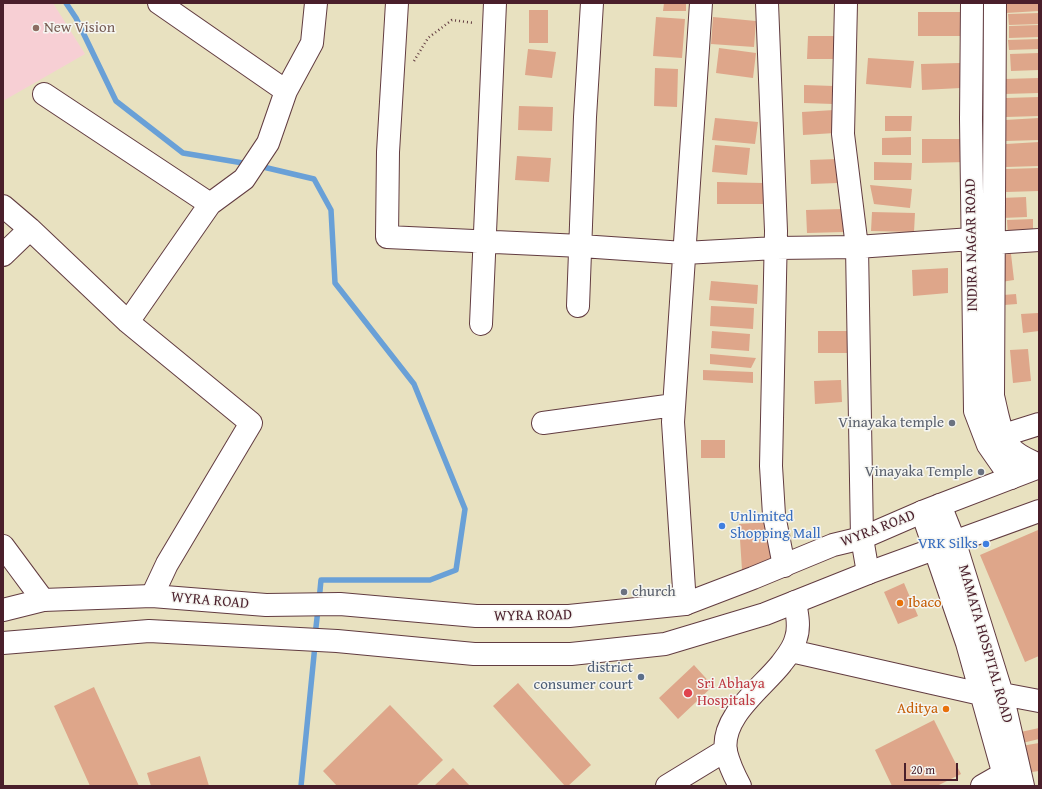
<!DOCTYPE html>
<html>
<head>
<meta charset="utf-8">
<style>
	body { margin:0 }
	#map { position:relative; width:1042px; height:789px; overflow:hidden; background:#e8e1c0; font-family:"Gentium Book Plus",serif }
	canvas { display:block }
	.frame { position:absolute; inset:0; border:4px solid #4a1f2b; pointer-events:none }
	.scale { position:absolute; left:904px; top:763px; width:54px; height:18px; box-sizing:border-box; border:2px solid #4a1f2b; border-top:0; padding-left:5px; font-size:12px; line-height:14px; white-space:nowrap; color:#4a1f2b; -webkit-text-stroke:3px #f6f6f2; paint-order:stroke }
</style>
</head>
<body>
<div id="map">
<canvas width="1042" height="789"></canvas>
<div class="frame"></div>
<div class="scale">20 m</div>
</div>
<script>
const ctx = document.querySelector('canvas').getContext('2d');
ctx.lineJoin = 'round';
function fillPath(path, color) {
  ctx.fillStyle = color;
  ctx.fill(path, 'evenodd');
}
function trace(path, color, width, dash) {
  ctx.strokeStyle = color;
  ctx.lineWidth = width;
  ctx.lineCap = dash ? 'butt' : 'round';
  ctx.setLineDash(dash || []);
  ctx.stroke(path);
}
function drawText(font, color, halo, rows, align = 'center') {
  ctx.font = font + ' "Gentium Book Plus",serif';
  ctx.lineWidth = 3;
  ctx.setLineDash([]);
  ctx.textBaseline = 'middle';
  ctx.strokeStyle = halo;
  ctx.fillStyle = color;
  for (const [text, x, y, turn = 0] of rows) {
    ctx.save();
    ctx.translate(x, y);
    ctx.rotate((+turn || 0) * Math.PI / 180);
    ctx.textAlign = isNaN(turn) ? turn : align;
    if (halo) ctx.strokeText(text, 0, 0);
    ctx.fillText(text, 0, 0);
    ctx.restore();
  }
}
fillPath(new Path2D(`
	M 3,3 L 53,3 L 85,54 L 3,101 Z`), '#f7cfd4');
trace(new Path2D(`
	M 66,3 L 76,18 L 116,101 L 183,153 L 249,164
	M 259,166 L 314,179 L 331,210 L 335,283 L 414,384 L 465,509 L 456,570 L 430,580 L 321,580 L 319,601
	M 315,636 L 318,609
	M 301,786 L 315,645`), '#69a0d7', 5.5);
fillPath(new Path2D(`
	M 664,3 L 686,3 L 686,11 L 663,11 Z
	M 1006,3 L 1039,3 L 1039,11 L 1006,13 Z
	M 529,10 L 548,10 L 548,43 L 529,43 Z
	M 918,12 L 960,12 L 960,36 L 918,36 Z
	M 1039,13 L 1039,24 L 1009,25 L 1008,14 Z
	M 656,17 L 685,19 L 682,58 L 653,56 Z
	M 713,17 L 756,21 L 754,47 L 711,44 Z
	M 1039,25 L 1039,37 L 1009,38 L 1009,26 Z
	M 808,36 L 837,36 L 837,59 L 807,59 Z
	M 1039,39 L 1039,49 L 1009,50 L 1008,40 Z
	M 719,48 L 756,53 L 753,78 L 716,73 Z
	M 528,49 L 556,52 L 552,78 L 525,75 Z
	M 1039,53 L 1039,70 L 1011,71 L 1010,54 Z
	M 868,58 L 914,61 L 911,88 L 866,84 Z
	M 960,63 L 961,88 L 922,90 L 921,64 Z
	M 655,68 L 678,69 L 677,107 L 654,106 Z
	M 1039,78 L 1039,93 L 1004,94 L 1004,79 Z
	M 804,85 L 834,86 L 833,104 L 804,103 Z
	M 1039,97 L 1039,116 L 1006,117 L 1006,98 Z
	M 519,106 L 553,107 L 552,131 L 518,130 Z
	M 834,110 L 835,133 L 803,135 L 802,112 Z
	M 885,116 L 912,116 L 911,131 L 885,131 Z
	M 715,118 L 758,122 L 755,144 L 712,140 Z
	M 1039,118 L 1039,140 L 1006,141 L 1005,120 Z
	M 911,137 L 911,155 L 882,155 L 882,138 Z
	M 922,139 L 967,139 L 967,162 L 922,163 Z
	M 1039,142 L 1039,166 L 1006,167 L 1006,144 Z
	M 715,145 L 750,148 L 747,175 L 712,172 Z
	M 517,156 L 551,158 L 549,182 L 515,180 Z
	M 837,159 L 838,183 L 811,184 L 810,160 Z
	M 874,162 L 912,163 L 911,180 L 874,180 Z
	M 1039,168 L 1039,191 L 1006,192 L 1005,169 Z
	M 717,182 L 763,183 L 763,204 L 717,204 Z
	M 870,185 L 912,189 L 910,208 L 874,204 Z
	M 1026,197 L 1027,217 L 1002,218 L 1001,198 Z
	M 843,209 L 844,232 L 807,233 L 806,210 Z
	M 872,212 L 915,213 L 914,232 L 871,231 Z
	M 1033,219 L 1033,236 L 1008,237 L 1007,220 Z
	M 1011,254 L 1014,280 L 1001,282 L 999,255 Z
	M 948,268 L 948,293 L 913,296 L 912,270 Z
	M 711,281 L 758,285 L 757,304 L 709,300 Z
	M 1016,294 L 1017,304 L 1004,305 L 1003,295 Z
	M 711,306 L 754,308 L 753,329 L 710,326 Z
	M 1038,313 L 1039,331 L 1023,333 L 1021,314 Z
	M 712,331 L 750,334 L 749,351 L 711,348 Z
	M 818,331 L 849,331 L 849,353 L 818,353 Z
	M 1028,349 L 1031,381 L 1013,383 L 1010,350 Z
	M 710,354 L 756,358 L 751,368 L 710,364 Z
	M 703,370 L 753,372 L 753,383 L 703,380 Z
	M 841,380 L 842,402 L 815,404 L 814,381 Z
	M 701,440 L 725,440 L 725,458 L 701,458 Z
	M 769,522 L 773,567 L 742,570 L 739,524 Z
	M 1038,530 L 1039,656 L 1025,662 L 980,555 Z
	M 904,583 L 918,616 L 898,624 L 884,592 Z
	M 694,665 L 713,686 L 678,719 L 659,698 Z
	M 518,683 L 591,765 L 568,786 L 565,786 L 493,706 Z
	M 94,687 L 139,786 L 90,786 L 54,706 Z
	M 390,705 L 443,760 L 416,786 L 337,786 L 323,771 Z
	M 934,720 L 961,774 L 937,786 L 892,786 L 875,750 Z
	M 1039,728 L 1039,739 L 1018,744 L 1016,733 Z
	M 1039,743 L 1039,771 L 1025,773 L 1021,746 Z
	M 200,756 L 209,786 L 151,786 L 147,773 Z
	M 453,768 L 470,786 L 434,786 Z`), '#dea68a');
const minor = new Path2D(`
	M 159,3 L 286,91
	M 397,3 L 388,152 L 387,237 L 581,246 L 684,253 L 776,248 L 857,247 L 972,239
	M 767,3 L 776,231 L 771,466 L 774,515 L 784,566
	M 846,3 L 843,134 L 857,247 L 862,538 L 868,573
	M 972,3 L 971,119 L 975,411 L 988,445 L 1011,478
	M 995,3 L 993,396 C 997,412 1000,434 1010,447 C 1017,456 1029,460 1039,465
	M 44,94 L 210,204
	M 3,206 L 30,229 L 128,322 L 251,423 L 167,564 L 152,596
	M 993,243 L 1039,240
	M 3,255 L 30,229
	M 578,306 L 585,117 L 592,3
	M 128,322 L 210,204 L 244,179 L 268,143 L 286,91 L 312,43 L 316,3
	M 481,324 L 495,3
	M 543,423 L 674,405
	M 1004,435 L 1039,424
	M 940,505 L 954,540 L 1002,694 L 1023,786
	M 922,512 L 967,643 L 1007,786
	M 3,546 L 43,600
	M 685,604 L 673,422 L 701,3
	M 791,651 L 981,694 L 1002,694 L 1039,701
	M 667,786 L 726,750
	M 740,786 C 734,775 729,764 726,752 C 720,717 762,688 781,664 C 787,656 794,648 796,638 C 800,627 797,613 795,602
	M 982,786 L 1003,774`);
const major = new Path2D(`
	M 3,610 L 43,600 L 152,596 L 266,605 L 340,604 L 476,616 L 569,616 L 685,604 L 753,578 L 833,545 L 862,538 L 922,512 L 1039,467
	M 3,643 L 149,631 L 337,641 L 474,654 L 571,654 L 665,644 L 765,614 L 868,573 L 1039,511`);
trace(minor, '#623c41', 24);
trace(major, '#623c41', 24);
trace(new Path2D(`
	M 414,61 L 428,38 L 452,20 L 474,23`), '#623c41', 2.5, [1, 3]);
trace(minor, '#fff', 22);
trace(major, '#fff', 22);
for (const [x, y, r, color] of [
	[36,28,4,"#8d6e63"],
	[952,423,4,"#6b7280"],
	[981,472,4,"#6b7280"],
	[722,526,4,"#3f7fe0"],
	[986,544,4,"#3f7fe0"],
	[624,592,4,"#6b7280"],
	[900,603,4,"#e8710a"],
	[641,677,4,"#5c6f8a"],
	[688,693,5,"#e0444e"],
	[946,709,4,"#e8710a"]
]) {
  const dot = new Path2D();
  dot.arc(x, y, r, 0, 2 * Math.PI);
  ctx.fillStyle = color;
  ctx.fill(dot);
  trace(dot, '#f6f6f2', 1.5);
}
drawText('15px', '#785e54', '#f6f6f2', [
	["New Vision",44,28]
], 'left');
drawText('15px', '#4a1f2b', '#f6f6f2', [
	["INDIRA NAGAR ROAD",972,245,-91],
	["WYRA ROAD",878,529,-21],
	["WYRA ROAD",210,601,5],
	["WYRA ROAD",533,616,-1],
	["MAMATA HOSPITAL ROAD",985,644,74]
]);
drawText('15px', '#5b616d', '#f6f6f2', [
	["Vinayaka temple",944,423],
	["Vinayaka Temple",973,472],
	["church",632,592,"left"]
], 'right');
drawText('15px', '#366cbe', '#f6f6f2', [
	["Unlimited",730,517],
	["Shopping Mall",730,534],
	["VRK Silks",978,544,"right"]
], 'left');
drawText('15px', '#c56008', '#f6f6f2', [
	["Ibaco",908,603],
	["Aditya",938,709,"right"]
], 'left');
drawText('15px', '#4e5e75', '#f6f6f2', [
	["district",633,668],
	["consumer court",633,685]
], 'right');
drawText('15px', '#be3a42', '#f6f6f2', [
	["Sri Abhaya",697,684],
	["Hospitals",697,701]
], 'left');
</script>
</body>
</html>
